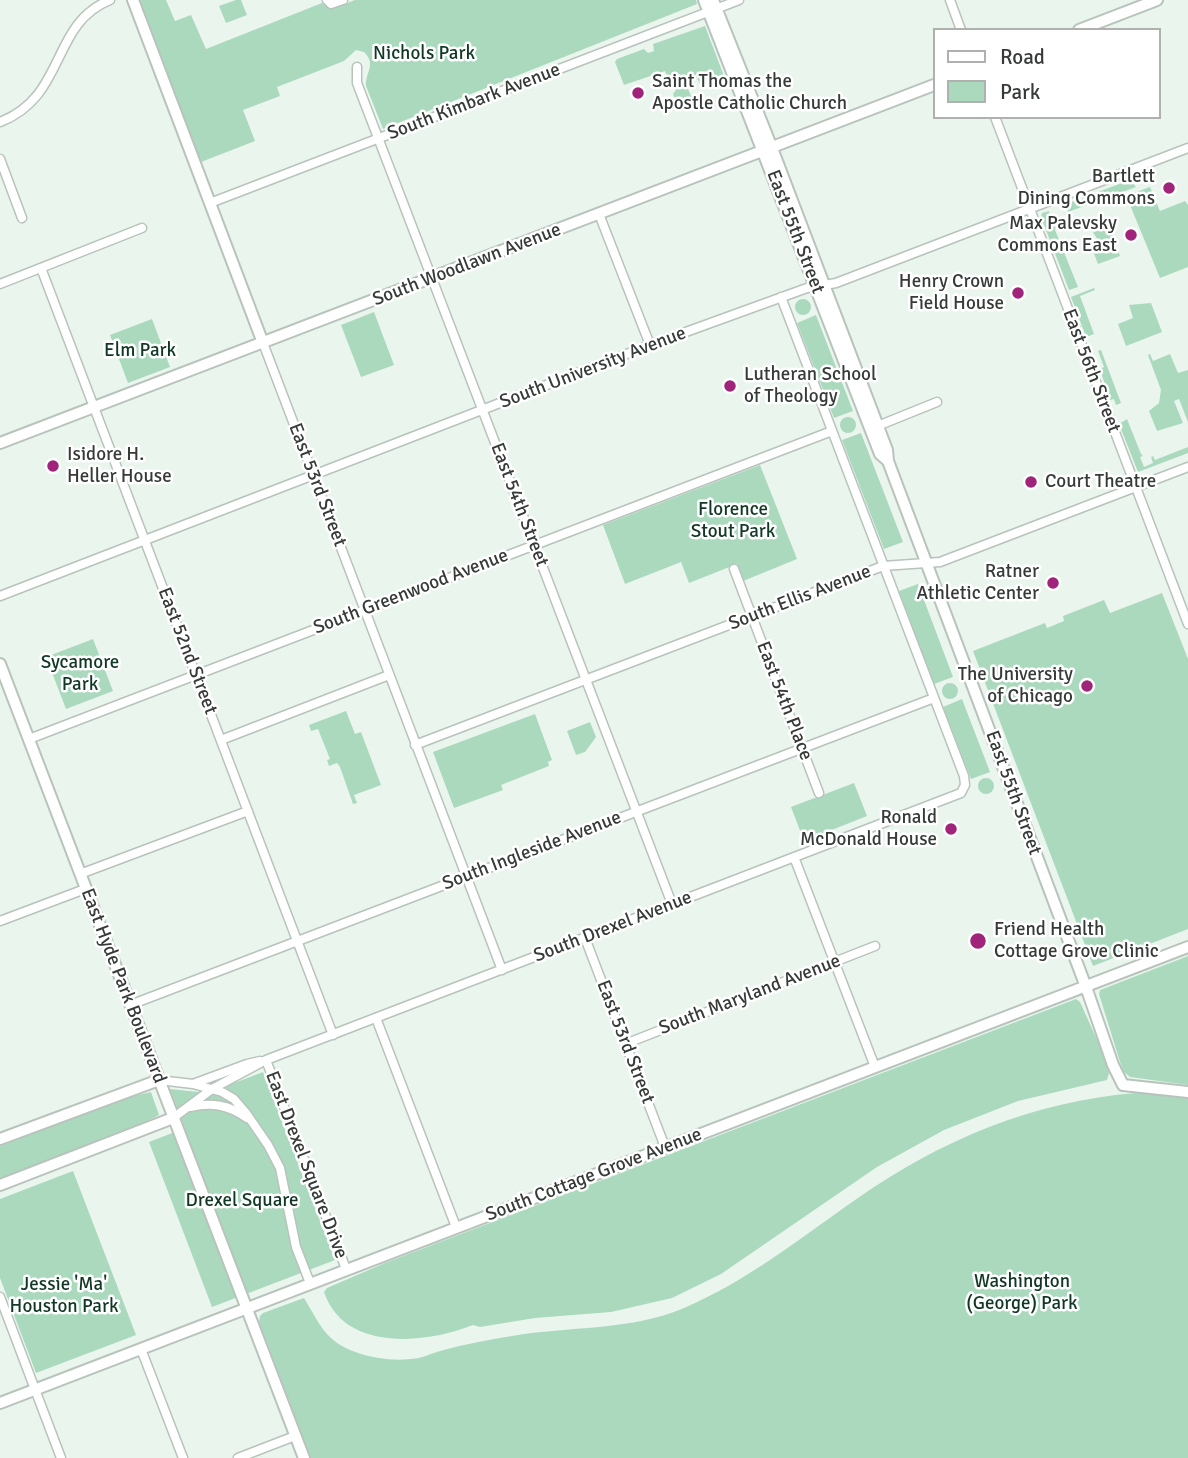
<!DOCTYPE html>
<html>
<head>
<meta charset="utf-8">
<style>
	body { margin:0 }
	#map { position:relative; width:1188px; height:1458px; overflow:hidden; background:#eaf5ee; font-family:Signika,sans-serif }
	canvas { display:block }
	.legend { position:absolute; left:933px; top:28px; width:228px; height:91px; box-sizing:border-box; background:#fff; border:2px solid #afb1af; margin:0; padding:9px 12px; list-style:none; font-size:21px; color:#363b38 }
	.legend li { display:flex; align-items:center; gap:14px; height:35px }
	.legend b { width:35px; border:2px solid #afb1af }
</style>
</head>
<body>
<div id="map">
<canvas width="1188" height="1458"></canvas>
<ul class="legend">
<li><b style="height:9px;background:#fff"></b>Road</li>
<li><b style="height:19px;background:#abd9be"></b>Park</li>
</ul>
</div>
<script>
const ctx = document.querySelector('canvas').getContext('2d');
ctx.lineJoin = 'round';
function fillPath(path, color) {
  ctx.fillStyle = color;
  ctx.fill(path, 'evenodd');
}
function trace(path, color, width, dash) {
  ctx.strokeStyle = color;
  ctx.lineWidth = width;
  ctx.lineCap = dash ? 'butt' : 'round';
  ctx.setLineDash(dash || []);
  ctx.stroke(path);
}
function drawText(font, color, halo, rows, align = 'center') {
  ctx.font = font + ' Signika,sans-serif';
  ctx.lineWidth = 5;
  ctx.setLineDash([]);
  ctx.textBaseline = 'middle';
  ctx.strokeStyle = halo;
  ctx.fillStyle = color;
  for (const [text, x, y, turn = 0] of rows) {
    ctx.save();
    ctx.translate(x, y);
    ctx.rotate((+turn || 0) * Math.PI / 180);
    ctx.textAlign = isNaN(turn) ? turn : align;
    if (halo) ctx.strokeText(text, 0, 0);
    ctx.fillText(text, 0, 0);
    ctx.restore();
  }
}
fillPath(new Path2D(`
	M 140,0 L 166,0 L 175,21 L 191,15 L 206,49 L 322,3 C 331,13 344,4 355,0 L 696,0 L 697,4 L 383,129 L 366,86 C 365,72 377,65 364,52 L 356,50 L 344,61 L 277,87 L 280,96 L 243,110 L 255,141 L 201,162 Z
	M 236,0 L 241,0 L 247,15 L 226,23 L 219,6 Z
	M 705,26 L 727,84 L 724,86 L 720,76 L 700,84 L 697,78 L 686,82 L 683,86 L 684,89 L 688,89 L 692,98 L 677,104 L 673,94 L 676,90 L 672,87 L 671,79 L 667,76 L 665,71 L 624,85 L 615,62 L 617,59 L 644,49 L 648,53 L 654,51 L 653,44 Z
	M 1130,180 L 1136,187 L 1068,212 L 1065,205 L 1079,199 L 1080,202 L 1083,201 L 1082,198 Z
	M 1150,187 L 1160,211 L 1185,201 L 1188,205 L 1188,267 L 1160,278 L 1130,205 L 1128,206 L 1126,203 L 1130,201 L 1128,195 Z
	M 1049,211 L 1052,227 L 1056,226 L 1055,230 L 1078,287 L 1069,290 L 1041,217 L 1042,213 Z
	M 1109,226 L 1120,256 L 1098,264 L 1089,241 L 1092,240 L 1094,244 L 1099,242 L 1093,232 Z
	M 1094,288 L 1095,290 L 1080,296 L 1094,334 L 1086,337 L 1071,297 Z
	M795 307a8 8 0 1 1 16 0a8 8 0 1 1-16 0Z
	M 1151,303 L 1162,332 L 1126,346 L 1118,324 L 1133,318 L 1129,305 Z
	M 374,312 L 394,365 L 361,377 L 341,325 Z
	M 816,315 L 853,411 L 834,418 L 797,323 Z
	M 152,319 L 170,367 L 128,383 L 110,335 Z
	M 1093,348 L 1100,369 L 1104,367 L 1098,351 L 1101,350 L 1121,403 L 1116,405 L 1114,399 L 1110,400 Z
	M 1150,354 L 1153,361 L 1170,354 L 1178,373 L 1188,370 L 1188,422 L 1179,399 L 1174,401 L 1183,423 L 1157,431 L 1149,411 L 1159,403 L 1161,390 L 1148,355 Z
	M840 425a8 8 0 1 1 16 0a8 8 0 1 1-16 0Z
	M 1127,419 L 1141,454 L 1143,456 L 1140,457 L 1144,467 L 1153,463 L 1151,457 L 1153,456 L 1155,460 L 1188,447 L 1188,453 L 1138,472 L 1119,424 Z
	M 861,433 L 903,542 L 884,549 L 842,440 Z
	M 760,465 L 797,559 L 743,581 L 737,564 L 689,583 L 681,562 L 625,584 L 603,525 Z
	M 918,584 L 953,677 L 934,684 L 899,591 Z
	M 1162,593 L 1188,659 L 1188,929 L 1093,966 L 973,651 L 1045,623 L 1047,628 L 1064,621 L 1063,616 L 1104,600 L 1110,613 Z
	M 93,639 L 113,691 L 66,709 L 46,657 Z
	M942 691a8 8 0 1 1 16 0a8 8 0 1 1-16 0Z
	M 962,699 L 990,772 L 971,779 L 943,707 Z
	M 346,711 L 355,734 L 361,732 L 381,785 L 354,795 L 357,803 L 353,804 L 340,767 L 337,763 L 329,766 L 327,760 L 330,759 L 318,729 L 311,731 L 309,725 Z
	M 535,714 L 552,760 L 548,762 L 549,766 L 501,785 L 503,790 L 454,808 L 433,752 Z
	M 590,722 L 596,737 L 585,752 L 576,755 L 567,731 Z
	M978 786a8 8 0 1 1 16 0a8 8 0 1 1-16 0Z
	M 854,783 L 867,816 L 804,841 L 791,807 Z
	M 1188,956 L 1188,1085 L 1130,1077 L 1124,1072 L 1120,1062 L 1099,994 L 1100,990 Z
	M 1076,999 L 1080,1002 L 1100,1046 L 1109,1073 L 1107,1080 L 1018,1101 L 944,1130 L 877,1167 L 721,1274 L 672,1298 L 611,1312 L 535,1318 L 480,1327 L 473,1325 C 426,1344 344,1352 324,1292 L 327,1288 L 385,1263 Z
	M 263,1072 L 335,1260 L 212,1307 L 149,1142 L 185,1128 L 170,1089 L 208,1093 Z
	M 151,1092 L 159,1115 L 138,1126 L 0,1179 L 0,1146 L 129,1097 Z
	M 1136,1093 L 1188,1098 L 1188,1458 L 311,1458 L 259,1322 L 260,1316 L 263,1313 L 304,1298 C 320,1324 325,1342 358,1353 C 373,1358 393,1361 410,1359 C 420,1359 430,1354 440,1351 C 464,1344 488,1340 512,1336 C 569,1326 630,1331 684,1308 C 747,1281 802,1237 858,1198 C 941,1140 1034,1101 1136,1093 Z
	M 73,1171 L 136,1335 L 36,1373 L 0,1278 L 0,1199 Z`), '#abd9be');
const street = new Path2D(`
	M 327,0 L 331,4 L 343,0
	M 950,0 L 961,30
	M 357,67 L 357,83 L 672,904
	M 995,117 L 1188,624
	M 0,122 C 67,96 50,24 110,0
	M 0,159 L 22,218
	M 210,203 L 739,0
	M 599,214 L 650,345
	M 41,268 L 333,1035
	M 0,284 L 142,228
	M 263,343 L 502,970
	M 875,427 L 937,402
	M 734,569 L 819,793
	M 0,596 L 650,345 L 807,288 L 836,283 L 1188,148
	M 29,739 L 832,431
	M 221,740 L 389,675
	M 415,745 L 883,566 L 940,562 L 1188,467
	M 794,857 L 875,1067
	M 80,874 L 248,811
	M 0,921 L 85,889
	M 585,938 L 665,1147
	M 130,1005 L 934,698
	M 376,1018 L 456,1227
	M 625,1044 L 875,946
	M 266,1060 L 346,1269
	M 159,1080 L 193,1084 L 247,1064 L 260,1061
	M 193,1084 L 222,1092 L 234,1099 L 246,1113 L 268,1145 L 280,1168 L 296,1247 L 310,1283
	M 190,1107 C 212,1102 229,1105 247,1118
	M 173,1118 L 212,1089 L 266,1060 L 961,793 L 965,785 L 964,776 L 781,297
	M 0,1297 L 61,1458
	M 141,1349 L 183,1458
	M 238,1458 L 295,1436`);
const secondary = new Path2D(`
	M 133,0 L 263,343
	M 704,0 L 880,454 L 888,461
	M 713,0 L 772,148 L 887,450 L 888,461 L 1086,987 L 1113,1065 L 1123,1085 L 1188,1092
	M 1079,30 L 1157,0
	M 0,443 L 934,85
	M 0,664 L 304,1458
	M 0,1139 L 159,1080
	M 0,1185 L 173,1118
	M 0,1403 L 1188,947`);
trace(street, '#b8c3bc', 11);
trace(secondary, '#b8c3bc', 14);
trace(street, '#fff', 8);
trace(secondary, '#fff', 10);
for (const [x, y, r, color] of [
	[638,93,7,"#9f247a"],
	[1169,188,7,"#9f247a"],
	[1131,235,7,"#9f247a"],
	[1018,293,7,"#9f247a"],
	[730,386,7,"#9f247a"],
	[53,466,7,"#9f247a"],
	[1031,482,7,"#9f247a"],
	[1053,583,7,"#9f247a"],
	[1087,686,7,"#9f247a"],
	[951,829,7,"#9f247a"],
	[978,941,9,"#9f247a"]
]) {
  const dot = new Path2D();
  dot.arc(x, y, r, 0, 2 * Math.PI);
  ctx.fillStyle = color;
  ctx.fill(dot);
  trace(dot, '#fff', 2.5);
}
drawText('19px', '#103825', '#fff', [
	["Nichols Park",424,54],
	["Elm Park",140,351],
	["Florence",733,510],
	["Stout Park",733,532],
	["Sycamore",80,663],
	["Park",80,685],
	["Drexel Square",242,1201],
	["Washington",1022,1282],
	["(George) Park",1022,1304],
	["Jessie 'Ma'",64,1285],
	["Houston Park",64,1307]
]);
drawText('19px', '#363b38', '#fff', [
	["Saint Thomas the",652,82,"left"],
	["Apostle Catholic Church",652,104,"left"],
	["Bartlett",1155,177],
	["Dining Commons",1155,199],
	["Max Palevsky",1117,224],
	["Commons East",1117,246],
	["Henry Crown",1004,282],
	["Field House",1004,304],
	["Lutheran School",744,375,"left"],
	["of Theology",744,397,"left"],
	["Isidore H.",67,455,"left"],
	["Heller House",67,477,"left"],
	["Court Theatre",1045,482,"left"],
	["Ratner",1039,572],
	["Athletic Center",1039,594],
	["The University",1073,675],
	["of Chicago",1073,697],
	["Ronald",937,818],
	["McDonald House",937,840],
	["Friend Health",994,930,"left"],
	["Cottage Grove Clinic",994,952,"left"]
], 'right');
drawText('19px', '#363b38', '#fff', [
	["South Kimbark Avenue",474,102,-21],
	["East 55th Street",795,232,69],
	["South Woodlawn Avenue",467,265,-21],
	["South University Avenue",593,368,-21],
	["East 56th Street",1091,371,69],
	["East 53rd Street",317,485,69],
	["East 54th Street",519,505,69],
	["South Greenwood Avenue",411,592,-21],
	["South Ellis Avenue",800,598,-21],
	["East 52nd Street",187,651,69],
	["East 54th Place",784,701,69],
	["East 55th Street",1013,793,70],
	["South Ingleside Avenue",532,851,-21],
	["South Drexel Avenue",613,927,-21],
	["East Hyde Park Boulevard",123,986,69],
	["South Maryland Avenue",750,995,-21],
	["East 53rd Street",625,1042,69],
	["East Drexel Square Drive",306,1165,69],
	["South Cottage Grove Avenue",594,1175,-21]
]);
</script>
</body>
</html>
